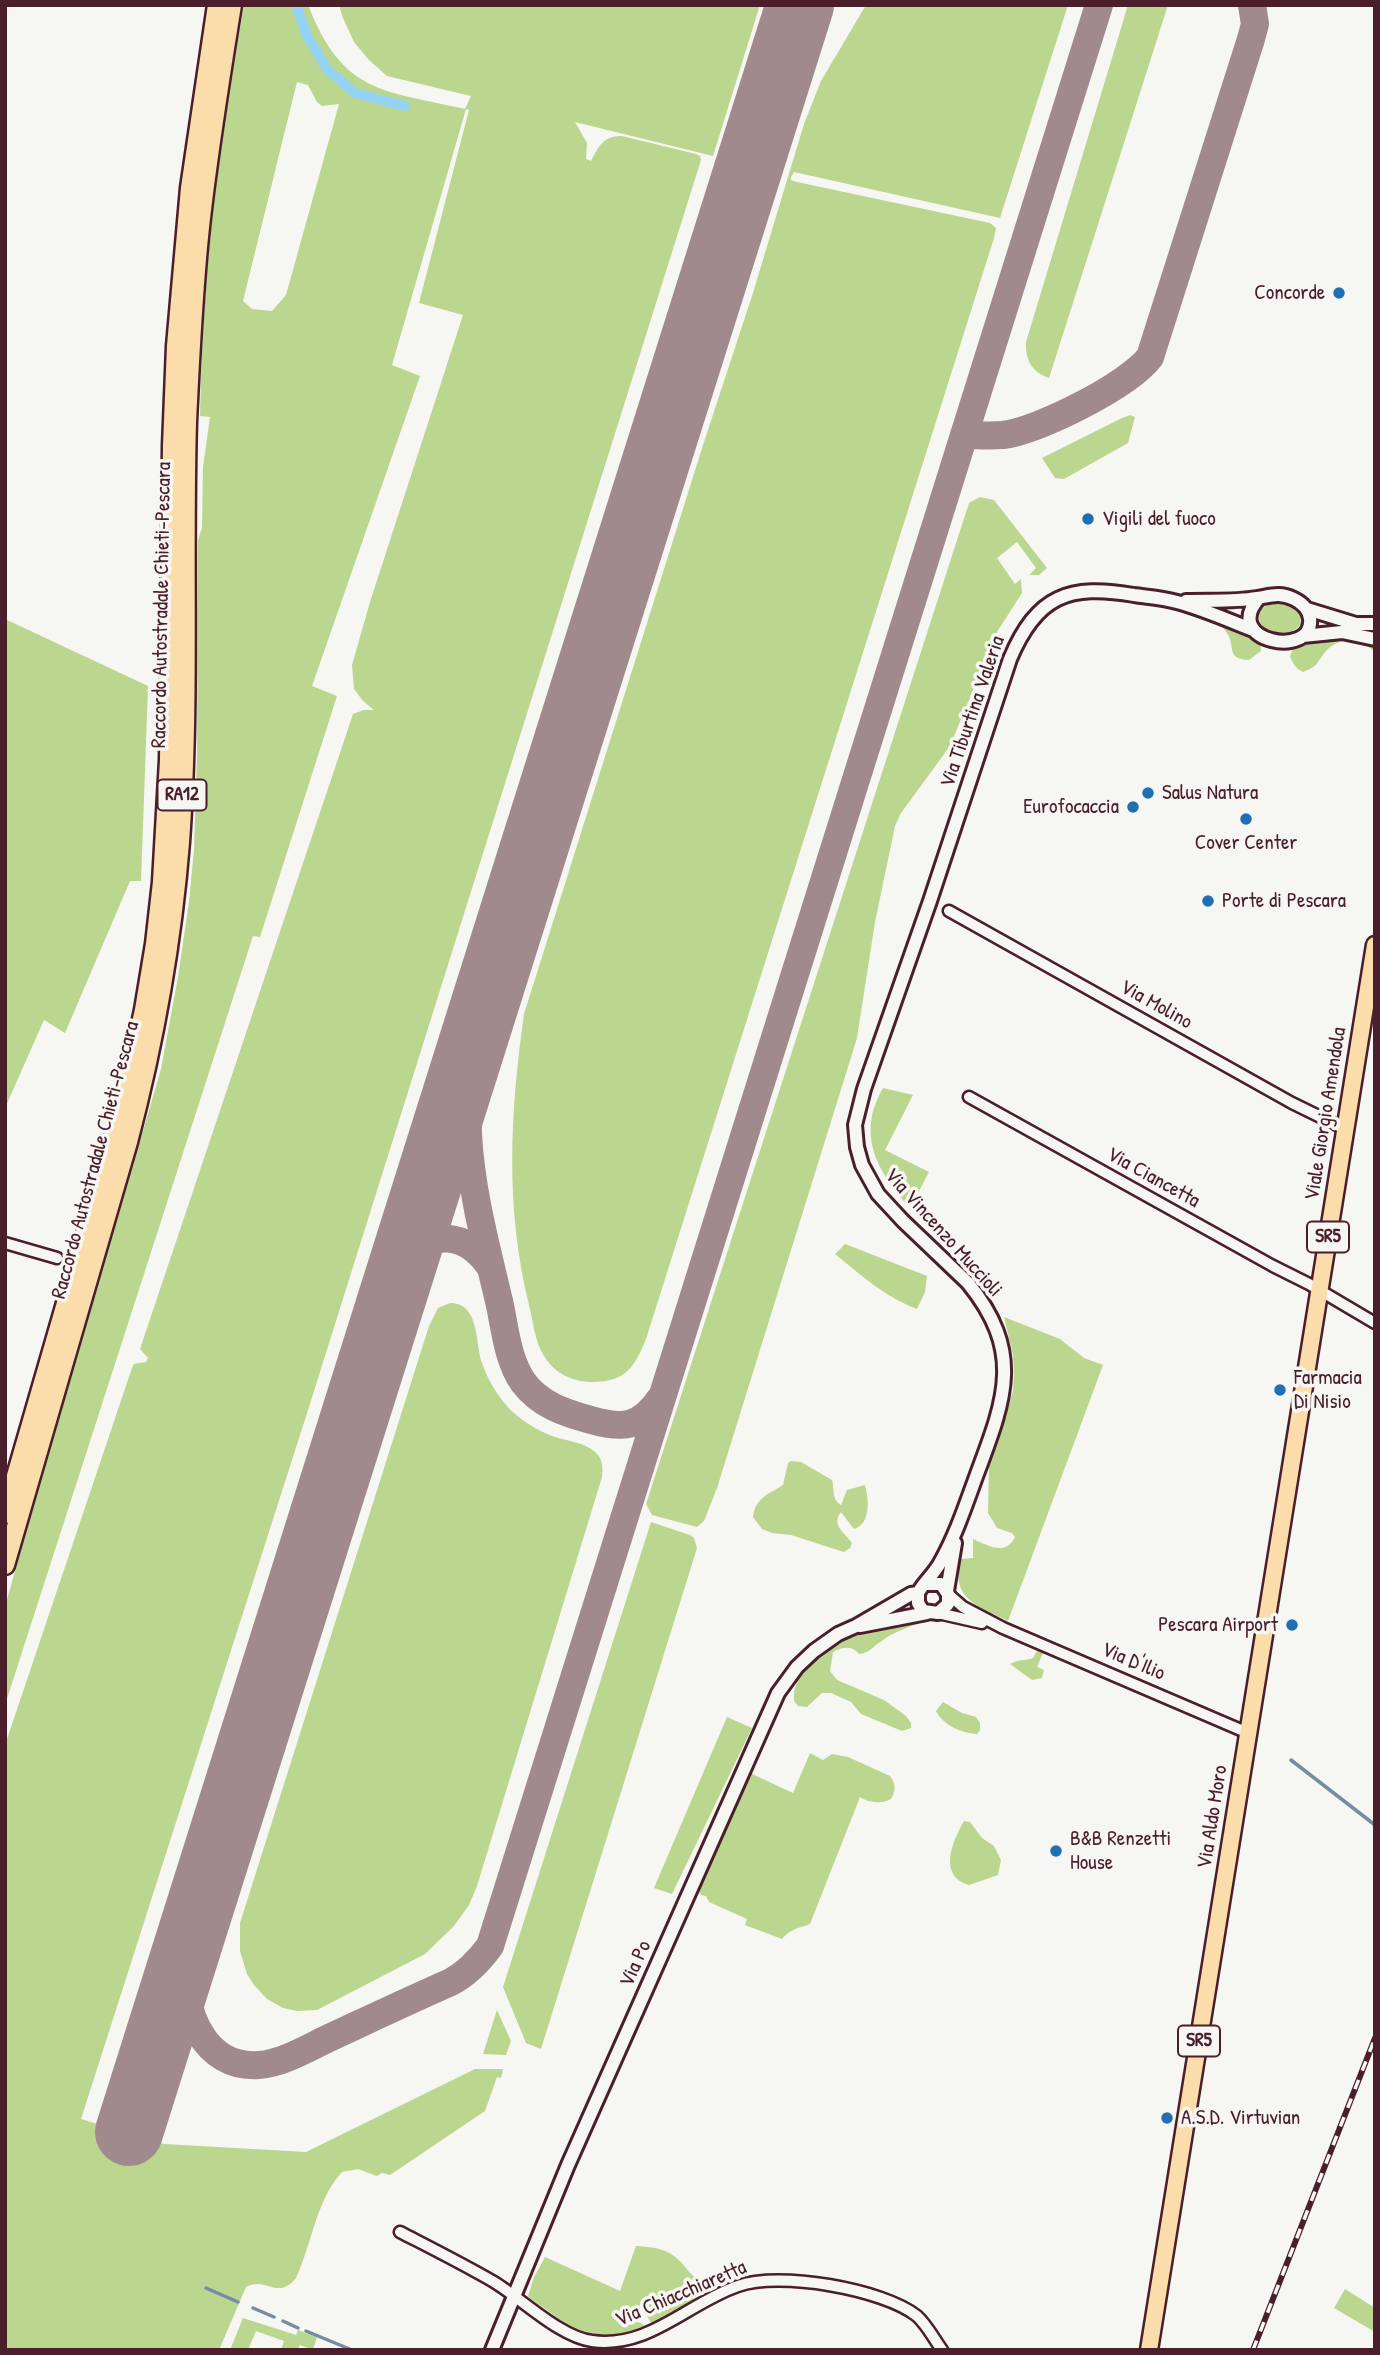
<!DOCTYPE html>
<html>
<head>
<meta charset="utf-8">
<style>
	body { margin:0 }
	#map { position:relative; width:1380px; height:2355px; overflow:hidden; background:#f6f6f2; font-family:"Patrick Hand",sans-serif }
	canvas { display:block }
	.frame { position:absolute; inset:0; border:7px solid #4a1f2b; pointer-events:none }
</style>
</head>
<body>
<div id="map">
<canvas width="1380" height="2355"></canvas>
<div class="frame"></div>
</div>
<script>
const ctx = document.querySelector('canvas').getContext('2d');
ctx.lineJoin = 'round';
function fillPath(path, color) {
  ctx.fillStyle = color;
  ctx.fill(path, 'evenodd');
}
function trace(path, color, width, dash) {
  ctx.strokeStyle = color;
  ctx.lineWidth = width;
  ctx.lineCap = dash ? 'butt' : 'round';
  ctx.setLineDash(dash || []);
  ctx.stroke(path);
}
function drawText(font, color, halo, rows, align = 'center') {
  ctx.font = font + ' "Patrick Hand",sans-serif';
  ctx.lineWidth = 7;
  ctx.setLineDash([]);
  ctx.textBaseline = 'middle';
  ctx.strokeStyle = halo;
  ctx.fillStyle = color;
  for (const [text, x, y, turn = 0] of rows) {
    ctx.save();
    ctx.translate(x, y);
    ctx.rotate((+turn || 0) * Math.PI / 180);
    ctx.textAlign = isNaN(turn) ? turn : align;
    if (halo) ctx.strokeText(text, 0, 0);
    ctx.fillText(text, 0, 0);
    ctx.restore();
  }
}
fillPath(new Path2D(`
	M 244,5 L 308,5 C 343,94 382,90 465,109 L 471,96 L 387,76 L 369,60 L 354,42 L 343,18 L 339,5 L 760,5 L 713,156 L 575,122 L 587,143 L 586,159 L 591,161 C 599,146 603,136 622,136 L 696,154 L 700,156 L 701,160 L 308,1410 L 81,2119 L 164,2144 L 306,2152 L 475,2069 L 503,2069 L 501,2078 L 497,2077 L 485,2111 L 390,2175 L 382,2173 L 377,2176 L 358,2169 L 342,2172 C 316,2200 312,2244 296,2278 C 277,2301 267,2276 246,2287 L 219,2350 L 5,2350 L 5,1745 L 132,1368 L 134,1364 L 146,1362 L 148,1358 L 140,1349 L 353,714 L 364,710 L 374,710 L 363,701 L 354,689 L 352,665 L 370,602 L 463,315 L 419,303 L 469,110 L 466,109 L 392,365 L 420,376 L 312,686 L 337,696 L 260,937 L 253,936 L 5,1705 L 5,1606 L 161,1069 L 178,977 L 189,902 L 194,850 L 197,756 L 198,540 L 202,528 L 203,467 L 210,417 L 200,416 C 202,320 209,222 224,127 C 230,86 237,46 244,5 ZM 297,82 L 308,85 L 317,102 L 322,106 L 339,104 L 286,295 L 272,311 L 252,309 L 243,301 Z
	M 866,5 L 1068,5 L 1000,218 L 794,172 L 791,177 L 791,180 L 797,182 L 990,223 L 996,228 L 994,238 L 646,1339 C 635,1366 626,1382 593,1382 C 573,1382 555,1374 544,1356 C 535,1342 533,1321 529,1305 C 505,1207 510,1114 524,1014 L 704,442 L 752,296 L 804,124 L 821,81 Z
	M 1128,5 L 1168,5 L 1049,378 C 1032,372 1025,360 1026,342 Z
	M 1130,415 L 1135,417 L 1128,443 L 1064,479 L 1055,478 L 1042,458 L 1122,418 Z
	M 980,497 L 994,500 L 1047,568 L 1039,575 L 1029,575 L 1036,568 L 1017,542 L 997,558 L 1015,584 L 1021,579 L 1022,593 L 997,632 L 950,746 L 901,813 L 895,826 L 875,922 L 857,1038 L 717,1488 L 704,1521 L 697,1527 L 652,1515 L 646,1504 L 969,503 Z
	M 1102,598 L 1209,614 L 1260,640 L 1261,651 L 1249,660 C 1225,659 1236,646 1227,633 C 1221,624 1213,619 1205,614 Z
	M 1274,601 L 1290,604 L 1299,611 L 1301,624 C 1288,642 1252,634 1260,609 Z
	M 5,619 L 148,686 L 141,881 L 130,881 L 65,1033 L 44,1020 L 5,1108 Z
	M 1350,637 L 1369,643 L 1375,648 L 1375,652 C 1362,640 1341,636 1328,649 C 1317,660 1320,666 1303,672 C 1295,668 1293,664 1290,656 L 1294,646 Z
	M 883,1088 L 913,1095 L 885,1150 L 929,1172 L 910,1208 C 877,1171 856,1135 883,1088 Z
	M 845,1244 L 927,1276 L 925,1292 L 917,1309 C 885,1297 861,1275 835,1254 Z
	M 450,1303 C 480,1303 475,1343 482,1363 C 487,1378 496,1393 506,1405 C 518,1419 538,1431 555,1437 C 568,1441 586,1443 595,1452 C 603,1459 603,1467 602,1477 L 477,1886 L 469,1905 L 454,1926 L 425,1954 L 317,2010 L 297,2011 L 283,2008 L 267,1999 L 254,1985 L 247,1974 L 240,1951 L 240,1923 L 429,1326 L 438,1308 Z
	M 1004,1317 L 1060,1339 L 1084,1358 L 1103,1365 L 1008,1621 C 981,1607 949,1600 961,1559 L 973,1558 L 973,1539 C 988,1545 1005,1557 1015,1537 L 1012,1533 L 997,1528 L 988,1513 L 989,1465 L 1013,1391 L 1014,1374 L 1013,1355 Z
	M 791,1461 L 801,1462 L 832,1480 C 835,1490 831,1499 841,1505 L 847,1490 L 865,1485 C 869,1500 871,1524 854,1529 L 841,1512 C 831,1525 844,1532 852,1543 L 850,1548 L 844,1552 L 791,1535 L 772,1533 L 762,1529 L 753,1517 C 755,1498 769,1494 783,1485 L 788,1463 Z
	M 651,1522 L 690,1535 L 694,1538 L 697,1548 L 541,2049 L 526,2043 L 503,1987 Z
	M 930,1618 C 911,1628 897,1629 879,1643 C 871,1648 869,1653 859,1654 C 852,1645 842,1647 833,1652 L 830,1671 L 837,1680 L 884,1700 L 906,1716 L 911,1723 L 911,1728 L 902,1731 L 861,1714 L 851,1702 L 831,1693 L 822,1693 L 807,1707 L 798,1706 L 794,1701 C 793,1688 797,1682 804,1672 C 833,1632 885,1625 930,1618 Z
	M 1037,1651 L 1043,1653 L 1037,1667 L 1044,1670 L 1042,1678 L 1032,1680 L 1010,1664 C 1019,1659 1024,1661 1033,1658 Z
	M 943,1702 L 962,1713 L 976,1717 L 980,1723 L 980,1730 L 977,1734 C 961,1733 943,1725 936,1711 Z
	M 727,1717 L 752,1728 L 672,1894 L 654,1888 Z
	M 810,1753 L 823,1760 L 832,1754 L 848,1757 L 890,1776 C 896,1784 896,1790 891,1799 C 881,1804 869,1803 860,1797 L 810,1924 C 799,1928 790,1929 782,1939 L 745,1925 L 747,1919 L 709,1902 L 706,1896 L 701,1895 L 699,1892 L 700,1886 L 750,1773 L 793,1793 Z
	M 964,1821 L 970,1822 L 982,1838 L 994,1846 L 1001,1860 L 998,1875 L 969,1885 C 938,1876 952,1842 964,1821 Z
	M 497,2010 L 511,2041 L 506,2055 L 483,2054 Z
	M 636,2246 C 648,2247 660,2247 671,2254 C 690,2266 686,2279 712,2284 L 712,2290 L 651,2323 L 645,2312 L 638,2307 C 632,2310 632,2315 633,2320 L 637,2321 L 645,2326 C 605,2342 584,2340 551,2313 C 543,2307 534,2302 528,2296 L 534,2277 L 545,2257 L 620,2291 Z
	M 1345,2289 L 1375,2308 L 1375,2332 L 1334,2308 Z
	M 243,2318 L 296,2335 L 298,2330 L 317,2337 L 313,2350 L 300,2345 L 297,2350 L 281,2350 L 284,2341 L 256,2331 L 248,2350 L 230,2350 Z`), '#bbd68e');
trace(new Path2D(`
	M 1291,1760 L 1375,1825
	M 206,2288 L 238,2302
	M 253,2308 L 274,2317
	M 283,2321 L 298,2328
	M 306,2331 L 352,2350`), '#768ca4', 3.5);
trace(new Path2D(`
	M 296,5 L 307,36 L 327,69 L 355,93 L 405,106`), '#93d4f5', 10);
trace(new Path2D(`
	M 791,34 L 806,5
	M 964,435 C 977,435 990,436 1003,435 C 1038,431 1129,385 1150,357 L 1251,39 L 1255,24 L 1252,5
	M 483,1013 C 476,1053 467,1094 468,1134 C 471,1191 486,1246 499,1301 C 505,1327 507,1359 523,1382 C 540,1405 565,1413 591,1420 C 622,1429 640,1428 660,1399
	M 403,1267 C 428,1227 466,1231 491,1268
	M 184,1963 C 183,2009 202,2069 259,2065 C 283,2063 308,2048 329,2038 C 370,2019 410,2000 451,1982 C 468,1973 479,1961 490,1946 L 1099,5`), '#a08a8e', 28);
trace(new Path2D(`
	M 129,2132 L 800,5`), '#a08a8e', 68);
const minor = new Path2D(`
	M 949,911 L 1292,1103 L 1345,1129
	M 969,1097 L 1273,1266 L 1309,1284 L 1375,1323
	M 5,1243 L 57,1258
	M 948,1594 L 963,1607 L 1003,1628 L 1248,1733
	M 938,1613 L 982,1623
	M 400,2232 C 431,2248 463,2264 494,2282 C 522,2299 560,2337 592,2341 C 649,2349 688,2303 738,2286 C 779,2271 883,2289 917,2316 C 927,2325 934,2339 942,2350`);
const tertiary = new Path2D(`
	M 1186,601 C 1209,600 1234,602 1257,598 C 1270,596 1280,592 1294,599 C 1302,603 1309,609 1310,619 C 1314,659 1220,642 1259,598
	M 1307,609 L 1356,624 L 1375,624
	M 1303,636 L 1342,632 L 1375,639
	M 927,1584 L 941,1584 L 948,1594 L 948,1604 L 938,1613 L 923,1611 L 918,1603 L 918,1593 C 924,1582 934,1574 940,1563 C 956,1535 966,1504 977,1474 C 1005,1399 1024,1352 968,1283 L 903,1221 L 878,1194 L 862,1165 L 857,1147 L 855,1125 L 864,1089 L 930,901 L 1010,659 C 1037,595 1069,584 1134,595 C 1148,597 1163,598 1177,602 C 1203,609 1228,620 1253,630
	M 947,1591 L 955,1543
	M 860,1626 L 927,1613
	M 492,2350 L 568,2165 L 778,1693 L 797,1667 L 814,1651 L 838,1634 L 856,1626 L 911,1594 L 918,1593`);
const primary = new Path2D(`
	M 1149,2350 L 1375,945`);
const motorway = new Path2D(`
	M 5,1514 L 123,1106 L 144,1010 L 155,944 L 162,882 L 169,760 L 172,446 L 176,346 L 190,188 L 217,5
	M 5,1565 L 128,1142 C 154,1043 172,944 180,842 C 190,703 183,562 187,422 C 190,357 193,292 200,227 C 208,153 220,79 232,5`);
trace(minor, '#4a1f2b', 15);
trace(tertiary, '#4a1f2b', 18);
trace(primary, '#4a1f2b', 21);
trace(motorway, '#4a1f2b', 23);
trace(minor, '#f6f6f2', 10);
trace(tertiary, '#f6f6f2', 12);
trace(primary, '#faddab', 16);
trace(motorway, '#faddab', 18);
const rail = new Path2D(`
	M 1253,2350 L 1375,2038`);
trace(rail, '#4a1f2b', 6);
trace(rail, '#f6f6f2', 3.5, [10]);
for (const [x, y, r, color] of [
	[1339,293,7,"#1f6fb2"],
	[1088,519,7,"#1f6fb2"],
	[1148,793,7,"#1f6fb2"],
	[1133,807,7,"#1f6fb2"],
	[1246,819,7,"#1f6fb2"],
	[1208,901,7,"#1f6fb2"],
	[1280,1390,7,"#1f6fb2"],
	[1292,1625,7,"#1f6fb2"],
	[1056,1851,7,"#1f6fb2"],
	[1167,2118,7,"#1f6fb2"]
]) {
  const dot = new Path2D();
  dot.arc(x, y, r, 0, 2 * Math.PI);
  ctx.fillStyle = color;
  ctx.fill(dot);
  trace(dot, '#f6f6f2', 2.5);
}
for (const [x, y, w] of [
	[182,795,49],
	[1328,1237,42],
	[1199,2041,42]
]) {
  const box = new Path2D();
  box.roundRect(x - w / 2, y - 15.5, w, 31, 5);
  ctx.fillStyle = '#f6f6f2';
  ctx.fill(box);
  trace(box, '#4a1f2b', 2);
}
drawText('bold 19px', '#4a1f2b', null, [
	["RA12",182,795],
	["SR5",1328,1237],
	["SR5",1199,2041]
]);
drawText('21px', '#4a1f2b', '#f6f6f2', [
	["Concorde",1325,293,"right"],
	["Vigili del fuoco",1102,519],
	["Salus Natura",1162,793],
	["Eurofocaccia",1119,807,"right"],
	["Cover Center",1246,843,"center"],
	["Porte di Pescara",1222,901],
	["Farmacia",1294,1378],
	["Di Nisio",1294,1402],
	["Pescara Airport",1278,1625,"right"],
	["B&B Renzetti",1070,1839],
	["House",1070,1863],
	["A.S.D. Virtuvian",1181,2118]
], 'left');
drawText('21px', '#4a1f2b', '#f6f6f2', [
	["Raccordo Autostradale Chieti-Pescara",162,605,-89],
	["Via Tiburtina Valeria",973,712,-71],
	["Via Molino",1156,1005,29],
	["Viale Giorgio Amendola",1326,1114,-81],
	["Raccordo Autostradale Chieti-Pescara",96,1160,-75],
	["Via Ciancetta",1153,1178,29],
	["Via Vincenzo Muccioli",943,1233,48],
	["Via D'Ilio",1133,1662,23],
	["Via Aldo Moro",1213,1817,-81],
	["Via Po",636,1964,-66],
	["Via Chiacchiaretta",681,2294,-23]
]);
</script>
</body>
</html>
